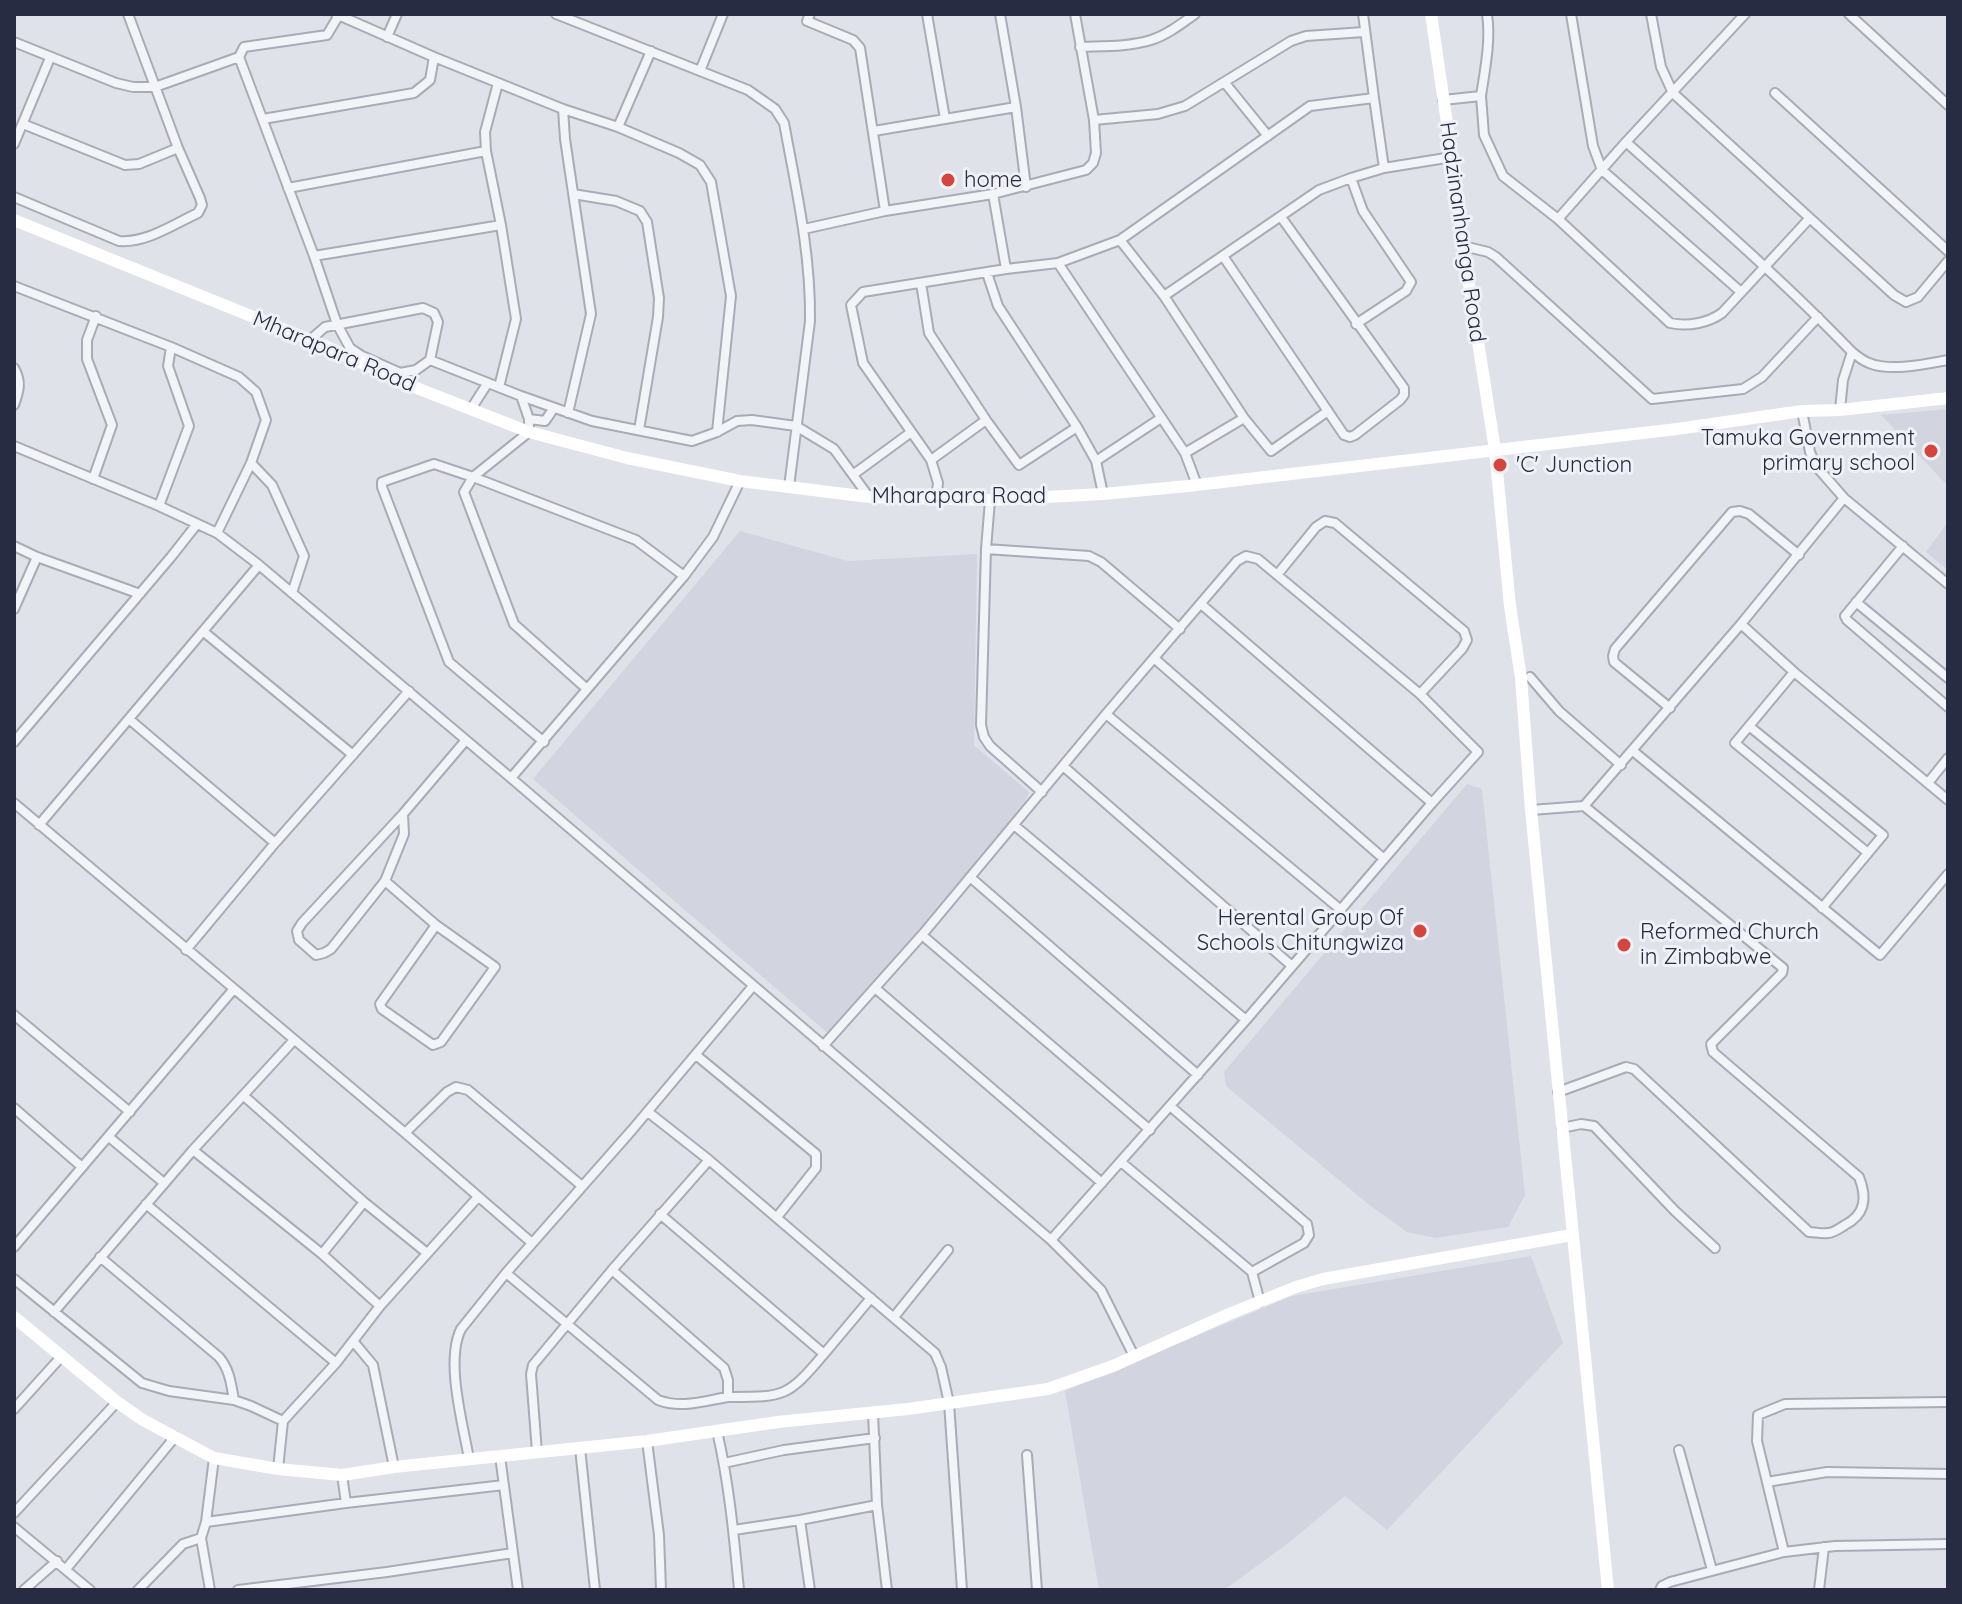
<!DOCTYPE html>
<html>
<head>
<meta charset="utf-8">
<style>
	body { margin:0 }
	#map { position:relative; width:1962px; height:1604px; overflow:hidden; background:#e0e2e9; font-family:Quicksand,sans-serif }
	canvas { display:block }
	.frame { position:absolute; inset:0; border:16px solid #282c42; pointer-events:none }
</style>
</head>
<body>
<div id="map">
<canvas width="1962" height="1604"></canvas>
<div class="frame"></div>
</div>
<script>
const ctx = document.querySelector('canvas').getContext('2d');
ctx.lineJoin = 'round';
function fillPath(path, color) {
  ctx.fillStyle = color;
  ctx.fill(path, 'evenodd');
}
function trace(path, color, width, dash) {
  ctx.strokeStyle = color;
  ctx.lineWidth = width;
  ctx.lineCap = dash ? 'butt' : 'round';
  ctx.setLineDash(dash || []);
  ctx.stroke(path);
}
function drawText(font, color, halo, rows, align = 'center') {
  ctx.font = font + ' Quicksand,sans-serif';
  ctx.lineWidth = 6;
  ctx.setLineDash([]);
  ctx.textBaseline = 'middle';
  ctx.strokeStyle = halo;
  ctx.fillStyle = color;
  for (const [text, x, y, turn = 0] of rows) {
    ctx.save();
    ctx.translate(x, y);
    ctx.rotate((+turn || 0) * Math.PI / 180);
    ctx.textAlign = isNaN(turn) ? turn : align;
    if (halo) ctx.strokeText(text, 0, 0);
    ctx.fillText(text, 0, 0);
    ctx.restore();
  }
}
fillPath(new Path2D(`
	M 1948,409 L 1948,486 L 1881,415 Z
	M 1948,522 L 1948,570 L 1926,552 Z
	M 740,531 L 848,561 L 977,554 L 974,745 L 1029,792 L 1024,805 L 830,1035 L 533,779 Z
	M 1467,784 L 1482,789 L 1525,1195 L 1508,1227 L 1435,1238 L 1407,1232 L 1368,1204 L 1226,1086 L 1224,1072 Z
	M 1531,1256 L 1563,1343 L 1387,1530 L 1345,1496 L 1291,1541 L 1224,1590 L 1099,1590 L 1065,1391 L 1292,1296 Z`), '#d2d4df');
const street = new Path2D(`
	M 336,14 L 434,57 L 563,109 L 618,127 L 679,153 L 700,165 L 711,182 L 731,296 L 717,432
	M 556,14 L 748,90 L 775,109 L 784,123 C 796,188 811,254 810,321 L 789,487
	M 810,14 L 807,21 L 853,40 L 860,48 L 885,211
	M 927,14 L 945,119 L 1016,107 L 1026,187
	M 1000,14 L 1016,107
	M 1363,14 L 1374,98
	M 1571,14 L 1593,146 L 1602,170 L 1741,292
	M 1651,14 L 1661,67 L 1673,93 L 1894,295 L 1906,302 L 1918,297 L 1948,261
	M 1849,14 L 1948,105
	M 339,15 L 327,35 L 244,47 L 239,57 L 314,256 L 337,324 L 350,348 L 362,356 L 400,373 L 416,370 L 430,360 L 521,396 L 592,421 L 692,441 L 717,432 L 737,421 L 752,420 L 796,426 L 834,449 L 869,497
	M 387,37 L 397,14
	M 14,42 L 116,83 L 133,87 L 155,87 L 239,57
	M 1080,47 C 1103,46 1128,47 1151,40 C 1167,35 1181,24 1195,14
	M 700,71 L 723,14
	M 498,83 L 485,132 L 486,151 L 501,225 L 516,319 L 499,387
	M 1225,83 L 1268,136
	M 1775,93 L 1948,251
	M 1481,96 C 1485,69 1491,41 1487,14
	M 1443,100 L 1481,96 L 1484,135 L 1503,176 L 1558,219 L 1670,323 C 1688,327 1708,323 1722,313 L 1809,219
	M 563,109 L 565,139 L 591,314 L 568,413
	M 263,119 L 414,93 L 430,80 L 434,57
	M 1094,120 L 1158,114 L 1185,106 L 1291,41 L 1306,36 L 1364,32
	M 23,124 L 125,165 L 139,164 L 178,148
	M 618,127 L 651,51
	M 874,131 L 945,119
	M 1626,142 C 1703,211 1781,278 1852,352 L 1843,380 L 1840,410
	M 14,144 L 50,58
	M 1384,168 L 1452,157
	M 1351,178 L 1363,211 L 1411,282 L 1406,291 L 1356,324
	M 288,188 L 486,151
	M 573,194 L 616,201 L 640,211 L 647,222 L 659,298 L 658,317 L 639,430
	M 993,194 L 1006,269
	M 14,197 L 119,241 C 147,243 174,224 198,213 L 202,205 L 200,198 L 178,148 L 128,14
	M 1558,219 L 1626,142 L 1745,14
	M 804,229 L 885,211 L 993,194 L 1086,170 L 1093,163 L 1096,153 L 1094,120 L 1075,14
	M 1120,240 L 1164,296
	M 1463,246 L 1488,252 L 1496,257 L 1652,399 L 1743,389 L 1762,377 L 1818,317
	M 314,256 L 501,225
	M 1223,256 L 1344,435 L 1350,437 L 1355,435 L 1400,400 L 1404,395 L 1404,388 L 1281,217
	M 1058,263 L 1185,453 L 1197,485
	M 987,273 L 998,306 L 1077,427 L 1096,461 L 1103,494
	M 921,283 L 929,333 L 986,420 L 1019,465 L 1077,427
	M 14,286 L 171,347 L 239,377 L 256,392 L 266,420 L 251,463 L 217,533
	M 310,340 L 325,327 L 423,308 L 434,313 L 438,322 L 430,360
	M 1852,352 C 1857,356 1863,361 1869,363 C 1890,372 1926,364 1948,360
	M 14,368 C 22,382 19,391 14,405
	M 521,396 L 529,419 L 529,432 L 473,477 L 464,492 L 514,624 L 587,689
	M 471,409 L 487,384
	M 1802,411 L 1810,452 L 1816,466 L 1844,498 L 1948,584
	M 529,419 L 545,421 L 554,408
	M 14,446 L 159,506 L 217,533 L 259,565 L 511,778 L 1051,1240 L 1101,1290 L 1134,1356
	M 1185,453 L 1244,418
	M 931,460 L 986,420
	M 1096,461 L 1161,418
	M 251,463 L 272,485 L 304,556 L 292,593
	M 854,474 L 910,433
	M 93,479 L 112,425 L 87,359 L 87,340 L 96,316
	M 936,499 L 938,483 L 931,460 L 863,363 L 851,305 L 863,292 L 1006,269 L 1058,263 L 1120,240 L 1310,106 L 1374,98 L 1384,168 L 1351,178 L 1319,190 L 1164,296 L 1244,418 L 1271,451 L 1328,411
	M 990,500 L 986,549 L 981,725 L 984,737 L 990,746 L 1042,792
	M 159,506 L 189,426 L 168,366 L 171,347
	M 14,546 L 37,557 L 140,594
	M 1903,546 L 1845,616 L 1847,620 L 1948,707
	M 986,549 L 1089,556 L 1101,562 L 1180,629
	M 1277,575 L 1316,527 L 1325,521 L 1335,523 L 1464,631 L 1467,640 L 1462,649 L 1420,694
	M 1856,602 L 1948,678
	M 1201,604 L 1432,803
	M 14,609 L 37,557
	M 1741,624 L 1794,672 L 1948,800
	M 204,632 L 353,755
	M 1155,659 L 1384,859
	M 1794,672 L 1735,743 L 1868,853
	M 1530,677 L 1559,711 L 1621,765
	M 1670,708 L 1614,662 L 1613,656 L 1615,649 L 1732,512 L 1740,511 L 1749,514 L 1799,555
	M 1106,714 L 1341,910
	M 129,719 L 275,843
	M 1749,726 L 1883,835 L 1822,908
	M 14,742 L 171,557 L 197,524
	M 544,742 L 449,662 L 382,487 L 382,482 L 434,464 L 473,477 L 636,540 L 684,576
	M 1633,751 L 1880,955 L 1948,874
	M 1063,766 L 1292,966
	M 511,778 L 684,576 L 713,537 L 740,481
	M 1928,783 L 1948,758
	M 14,803 L 405,1133 L 532,1243
	M 1531,810 L 1584,806
	M 403,814 L 302,923 L 297,931 L 299,940 L 316,955 L 324,953 L 331,949 L 385,881 L 404,834 L 403,814 L 466,740
	M 39,825 L 259,565
	M 1014,825 L 1246,1020
	M 970,877 L 1198,1075
	M 385,881 L 436,925 L 495,967 L 441,1042 L 433,1045 L 382,1009 L 380,1004 L 436,925
	M 922,935 L 1150,1130
	M 186,950 L 275,843 L 409,691
	M 875,988 L 1102,1183
	M 14,1015 L 130,1112
	M 823,1046 L 922,935 L 1106,714 L 1237,561 L 1246,556 L 1258,559 L 1420,694 L 1478,752 L 1432,803 L 1246,1020 L 1051,1240
	M 696,1055 L 816,1154 L 816,1168 L 777,1217
	M 1558,1092 L 1626,1067 L 1634,1069 L 1809,1232 C 1815,1232 1822,1234 1828,1233 C 1834,1233 1840,1228 1845,1225 C 1866,1214 1867,1197 1859,1177 L 1713,1052 L 1711,1044 L 1782,973 L 1783,968 L 1584,806 L 1741,624 L 1844,498
	M 244,1096 L 364,1202 L 427,1253
	M 1170,1106 L 1307,1224 L 1309,1235 L 1304,1243 L 1252,1272
	M 14,1108 L 82,1167
	M 648,1112 L 709,1160 L 935,1353 L 941,1367 L 949,1403 L 962,1590
	M 1562,1128 L 1581,1124 L 1594,1126 L 1675,1211 L 1715,1248
	M 405,1133 L 447,1092 L 456,1087 L 468,1090 L 582,1186
	M 109,1137 L 164,1183
	M 193,1150 L 322,1254 L 380,1306
	M 1121,1162 L 1252,1272 L 1260,1302
	M 146,1204 L 336,1363
	M 660,1214 L 824,1354 L 871,1298
	M 14,1247 L 233,990
	M 322,1254 L 364,1202
	M 100,1257 L 219,1357 C 230,1370 231,1384 234,1400
	M 506,1273 L 658,1400 C 681,1409 704,1401 728,1397 L 728,1380 L 724,1368 L 612,1270
	M 14,1279 L 142,1383 L 169,1391 L 234,1400 L 251,1406 L 283,1421
	M 54,1312 L 193,1150 L 294,1040
	M 894,1317 L 948,1250
	M 353,1341 L 373,1365 L 394,1467
	M 728,1397 C 784,1397 787,1398 824,1354
	M 14,1409 L 61,1357
	M 873,1413 L 877,1505 L 887,1590
	M 717,1431 C 729,1483 734,1536 739,1590
	M 647,1441 L 659,1535 L 661,1590
	M 580,1448 L 595,1590
	M 1679,1450 L 1712,1570
	M 537,1452 L 531,1374 L 533,1365 L 612,1270 L 709,1160
	M 1027,1455 L 1037,1590
	M 500,1456 L 518,1590
	M 469,1459 C 463,1424 445,1361 461,1329 L 506,1273 L 632,1130 L 753,986
	M 724,1463 L 784,1450 L 875,1438
	M 278,1469 L 283,1421 L 336,1363 L 380,1306 L 478,1197
	M 1767,1482 L 1827,1472 L 1948,1474
	M 346,1503 L 504,1485
	M 14,1513 L 117,1402
	M 800,1520 L 810,1590
	M 206,1522 L 346,1503 L 342,1475
	M 14,1527 L 90,1590
	M 734,1530 L 800,1520 L 877,1505
	M 1784,1552 L 1757,1441 L 1758,1415 L 1785,1404 L 1948,1402
	M 66,1569 L 175,1437
	M 24,1590 L 57,1561
	M 138,1590 L 183,1544 L 201,1538
	M 210,1590 L 201,1538 L 206,1522 L 214,1458
	M 238,1590 L 387,1572 L 513,1553
	M 1660,1590 L 1662,1586 L 1670,1582 L 1784,1552 L 1835,1546 L 1948,1544
	M 1819,1590 L 1824,1547`);
trace(street, '#a9abb7', 12);
trace(street, '#f3f4f8', 8);
trace(new Path2D(`
	M 1431,14 L 1452,157 L 1463,246 L 1495,450 L 1510,606 L 1521,678 L 1531,810 L 1608,1590
	M 14,220 L 325,346 L 414,387 L 529,432 L 627,458 L 740,481 L 869,497 L 990,500 L 1103,494 L 1188,486 L 1677,429 L 1802,411 L 1840,410 L 1948,398
	M 14,1317 L 117,1402 L 143,1420 L 214,1458 L 278,1469 L 342,1475 L 394,1467 L 647,1441 L 778,1422 L 908,1409 L 1048,1389 L 1113,1366 L 1229,1314 L 1296,1287 L 1323,1279 L 1572,1235`), '#fff', 12);
for (const [x, y, r, color] of [
	[948,180,8,"#d34640"],
	[1931,451,8,"#d34640"],
	[1500,465,8,"#d34640"],
	[1420,931,8,"#d34640"],
	[1624,945,8,"#d34640"]
]) {
  const dot = new Path2D();
  dot.arc(x, y, r, 0, 2 * Math.PI);
  ctx.fillStyle = color;
  ctx.fill(dot);
  trace(dot, '#f0f1f7', 3);
}
drawText('22px', '#282c42', '#f0f1f7', [
	["home",964,180],
	["Tamuka Government",1915,438,"right"],
	["primary school",1915,463,"right"],
	["'C' Junction",1516,465],
	["Herental Group Of",1404,918,"right"],
	["Schools Chitungwiza",1404,943,"right"],
	["Reformed Church",1640,932],
	["in Zimbabwe",1640,957]
], 'left');
drawText('22px', '#282c42', '#f0f1f7', [
	["Hadzinanhanga Road",1462,232,82],
	["Mharapara Road",334,352,23],
	["Mharapara Road",959,496]
]);
</script>
</body>
</html>
